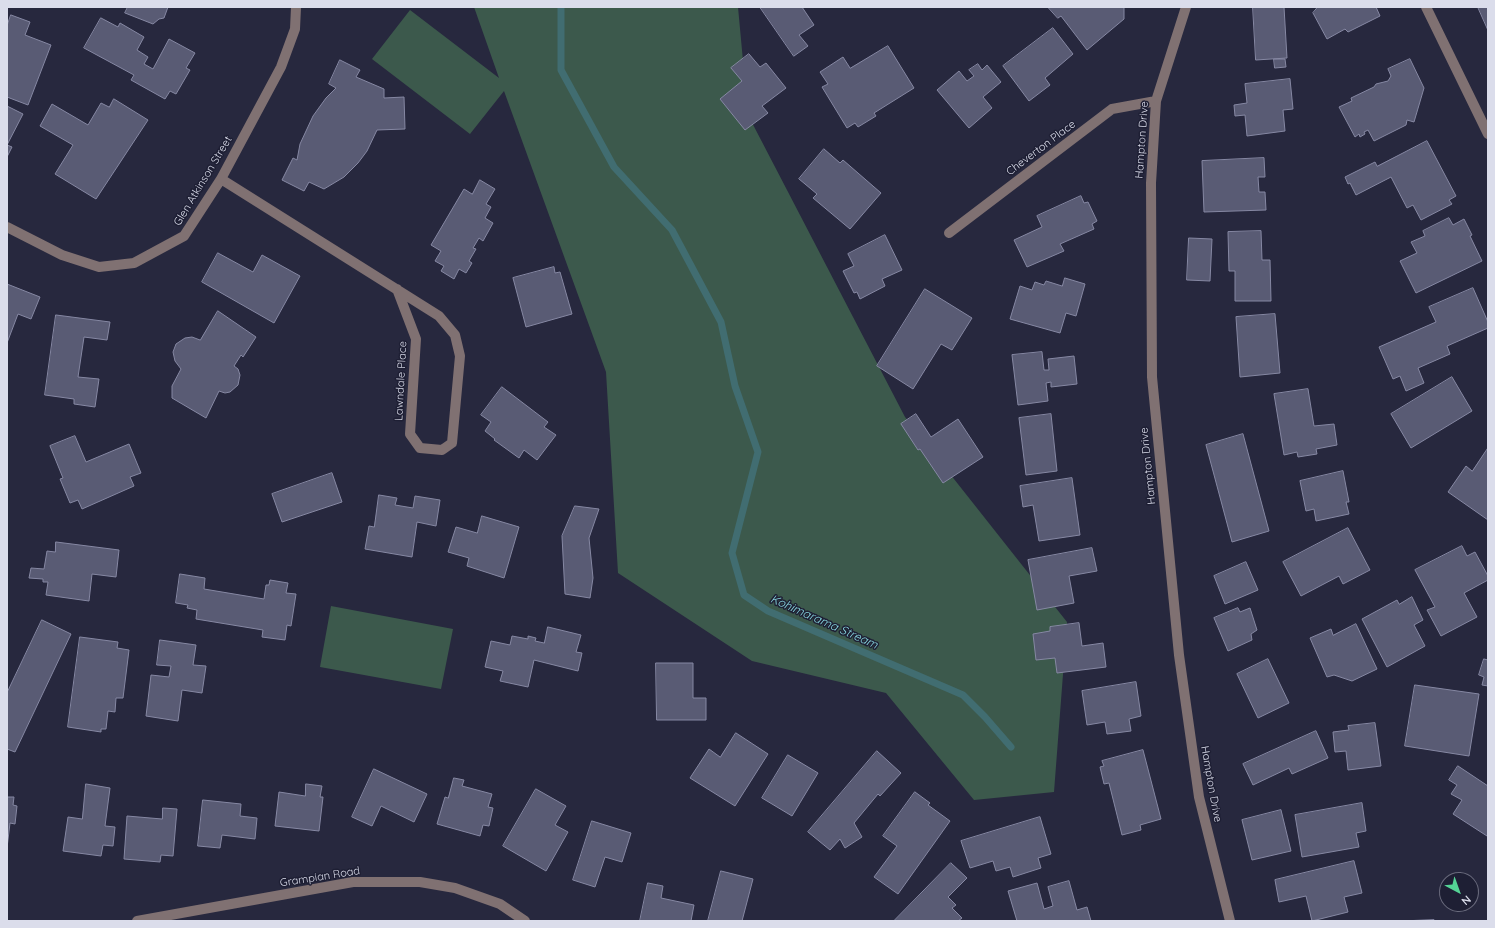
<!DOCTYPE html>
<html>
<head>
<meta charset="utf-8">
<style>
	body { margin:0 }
	#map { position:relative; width:1495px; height:928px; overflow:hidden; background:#27283e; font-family:Quicksand,sans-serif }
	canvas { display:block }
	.frame { position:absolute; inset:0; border:8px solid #dbddeb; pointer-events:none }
	.north { position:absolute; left:1439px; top:872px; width:40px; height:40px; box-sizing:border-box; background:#1e1f34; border:1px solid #6a6b7d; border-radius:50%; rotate:139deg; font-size:11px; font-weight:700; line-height:16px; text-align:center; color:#dbddeb }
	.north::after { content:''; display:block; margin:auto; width:14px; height:18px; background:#54d395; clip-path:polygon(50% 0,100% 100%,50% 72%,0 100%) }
</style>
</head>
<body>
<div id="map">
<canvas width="1495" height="928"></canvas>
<div class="frame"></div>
<div class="north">N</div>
</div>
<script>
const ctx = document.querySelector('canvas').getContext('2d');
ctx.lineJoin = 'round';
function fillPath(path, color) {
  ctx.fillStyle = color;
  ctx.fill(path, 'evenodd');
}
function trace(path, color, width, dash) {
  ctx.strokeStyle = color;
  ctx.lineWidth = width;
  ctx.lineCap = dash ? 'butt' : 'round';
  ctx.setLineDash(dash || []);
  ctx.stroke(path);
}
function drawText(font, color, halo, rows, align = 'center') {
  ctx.font = font + ' Quicksand,sans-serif';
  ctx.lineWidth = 3;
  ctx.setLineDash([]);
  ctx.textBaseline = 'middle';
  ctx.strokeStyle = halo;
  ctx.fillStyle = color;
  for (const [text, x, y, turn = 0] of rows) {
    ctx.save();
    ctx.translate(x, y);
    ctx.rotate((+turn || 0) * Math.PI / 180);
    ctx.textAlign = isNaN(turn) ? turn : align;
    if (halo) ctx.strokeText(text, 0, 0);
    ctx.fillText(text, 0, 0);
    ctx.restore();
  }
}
fillPath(new Path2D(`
	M 474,7 L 738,7 L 748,115 L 905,417 L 1067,622 L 1054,792 L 974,800 L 886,693 L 752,661 L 618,573 L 606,372 L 504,91 L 470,134 L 372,59 L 410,10 L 499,78 Z
	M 331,606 L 453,629 L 441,689 L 320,667 Z`), '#3c594c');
trace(new Path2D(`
	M 561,7 L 561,70 L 614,167 L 672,230 L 721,322 L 735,386 L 758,452 L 732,553 L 744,595 L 768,611 L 963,695 L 985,717 L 1011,747`), '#416d71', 7);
const building = new Path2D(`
	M 128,7 L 168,7 L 164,18 L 159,19 L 153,24 L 125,13 Z
	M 760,7 L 802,7 L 814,25 L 799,35 L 808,46 L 794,56 Z
	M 1048,7 L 1124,7 L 1124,19 L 1087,50 L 1061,16 L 1058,18 Z
	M 1253,7 L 1284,7 L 1287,58 L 1256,60 Z
	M 1318,7 L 1376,7 L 1380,16 L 1348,32 L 1345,29 L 1327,39 L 1313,13 Z
	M 1478,7 L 1488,7 L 1488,30 Z
	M 11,15 L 30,22 L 25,35 L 51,45 L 28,105 L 7,97 L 7,26 Z
	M 101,18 L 118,27 L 120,23 L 144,37 L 137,50 L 148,57 L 144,64 L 153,69 L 169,39 L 195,53 L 186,68 L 190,70 L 176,94 L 170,91 L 165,99 L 131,80 L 134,75 L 84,48 Z
	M 1053,28 L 1073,54 L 1045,78 L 1050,85 L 1029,101 L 1003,66 Z
	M 888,46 L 914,88 L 874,113 L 876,116 L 858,127 L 855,123 L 847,128 L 822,87 L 828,84 L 820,72 L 843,57 L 850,68 Z
	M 749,54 L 760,67 L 766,63 L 786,88 L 762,106 L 768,113 L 745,130 L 720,99 L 742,81 L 731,68 Z
	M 1274,59 L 1285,59 L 1286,67 L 1275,68 Z
	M 1410,59 L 1424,88 L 1414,122 L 1407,120 L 1406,125 L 1374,141 L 1368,130 L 1364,132 L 1365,134 L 1360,137 L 1359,134 L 1355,137 L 1339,107 L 1352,101 L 1351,98 L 1374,87 L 1376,84 L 1388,81 L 1391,76 L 1388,69 Z
	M 340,60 L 360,70 L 356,77 L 384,89 L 384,98 L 404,97 L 405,129 L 377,130 L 367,151 L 358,163 L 344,177 L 324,189 L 309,182 L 304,191 L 282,180 L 293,158 L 297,160 L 300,144 L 313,116 L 326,98 L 336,88 L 329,84 Z
	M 978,64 L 982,70 L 987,65 L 1001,82 L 983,97 L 992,108 L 969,128 L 937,90 L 959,71 L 967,81 L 974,76 L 969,70 Z
	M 1290,79 L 1293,109 L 1283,110 L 1285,131 L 1247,136 L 1245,115 L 1235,116 L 1234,105 L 1247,103 L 1245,84 Z
	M 114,99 L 148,120 L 96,199 L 55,174 L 73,145 L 40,126 L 52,104 L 88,125 L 101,103 L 109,107 Z
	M 7,106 L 23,114 L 7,145 L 12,147 L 7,157 Z
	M 1427,141 L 1456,196 L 1449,200 L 1452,204 L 1421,220 L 1413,205 L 1407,208 L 1391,177 L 1356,195 L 1350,183 L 1348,184 L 1345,177 L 1375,162 L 1377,166 Z
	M 824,149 L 840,163 L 843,160 L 881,193 L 850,229 L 813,198 L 817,194 L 799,179 Z
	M 1264,158 L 1265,177 L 1258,177 L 1259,192 L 1265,192 L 1266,210 L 1204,212 L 1202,161 Z
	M 480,180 L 495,189 L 486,204 L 491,207 L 485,218 L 493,223 L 483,241 L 479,238 L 473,248 L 476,249 L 469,261 L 472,263 L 466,273 L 459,269 L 454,279 L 441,271 L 444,266 L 435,261 L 441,251 L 431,245 L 464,189 L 472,194 Z
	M 1081,196 L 1084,203 L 1088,202 L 1097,221 L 1092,224 L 1094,229 L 1060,244 L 1064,251 L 1027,267 L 1014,240 L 1042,227 L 1037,216 Z
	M 1449,218 L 1453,225 L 1464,219 L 1472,235 L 1470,236 L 1482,261 L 1416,293 L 1400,261 L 1417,253 L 1411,242 L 1425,236 L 1423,231 Z
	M 1261,231 L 1262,260 L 1270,260 L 1271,301 L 1235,301 L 1235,271 L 1229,271 L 1228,232 Z
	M 885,235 L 902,270 L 882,279 L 885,286 L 860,299 L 857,292 L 854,293 L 843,271 L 854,266 L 848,254 Z
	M 1189,238 L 1212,239 L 1210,281 L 1187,280 Z
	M 218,253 L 253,272 L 262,255 L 300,276 L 274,323 L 202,282 Z
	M 554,267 L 555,273 L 560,272 L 572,314 L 526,327 L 513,278 Z
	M 1065,278 L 1085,284 L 1076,316 L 1066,313 L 1060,333 L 1010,319 L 1020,286 L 1032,290 L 1035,282 L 1044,285 L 1046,281 L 1062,286 Z
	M 7,284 L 40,297 L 31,319 L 18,314 L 7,343 Z
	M 1473,288 L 1488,322 L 1488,328 L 1447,346 L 1450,354 L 1418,368 L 1424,383 L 1406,391 L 1400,376 L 1393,379 L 1379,347 L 1436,322 L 1429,307 Z
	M 925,289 L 972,318 L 952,350 L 941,344 L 913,389 L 877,366 Z
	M 218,311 L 256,337 L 243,357 L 241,355 L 234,366 L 238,369 L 240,375 L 238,385 L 230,392 L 225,393 L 219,391 L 206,418 L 172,398 L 172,386 L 181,369 L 175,361 L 173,352 L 176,344 L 185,338 L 192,337 L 200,340 Z
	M 1275,314 L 1280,373 L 1240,377 L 1236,317 Z
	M 56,315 L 110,322 L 107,340 L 84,337 L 78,377 L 99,379 L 95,407 L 74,404 L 74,399 L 45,395 Z
	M 1042,352 L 1044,370 L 1049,370 L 1048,359 L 1074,356 L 1077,384 L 1051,387 L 1051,382 L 1046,383 L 1048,401 L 1018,405 L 1012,355 Z
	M 1452,377 L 1472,411 L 1411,448 L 1391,414 Z
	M 502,387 L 548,422 L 544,427 L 556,435 L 537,460 L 524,450 L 519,458 L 494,440 L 495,439 L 485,431 L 491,422 L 481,415 Z
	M 1308,389 L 1314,426 L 1334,424 L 1337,445 L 1316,449 L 1317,454 L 1298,457 L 1297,452 L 1284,455 L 1274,394 Z
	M 916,414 L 931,437 L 958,419 L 983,457 L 943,483 L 920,449 L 918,450 L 901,424 Z
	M 1051,414 L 1057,471 L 1026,475 L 1019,418 Z
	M 1243,434 L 1269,531 L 1232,542 L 1206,445 Z
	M 75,436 L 86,462 L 129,444 L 141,473 L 130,477 L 134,486 L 82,509 L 78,500 L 70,503 L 60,479 L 63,478 L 50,446 Z
	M 1488,448 L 1488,520 L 1448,492 L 1466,466 L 1472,471 Z
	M 1343,471 L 1349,502 L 1346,502 L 1349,514 L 1316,521 L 1314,509 L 1306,511 L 1300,481 Z
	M 332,473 L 342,502 L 282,522 L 272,494 Z
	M 1072,478 L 1080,535 L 1039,541 L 1033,505 L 1023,507 L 1020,486 Z
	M 379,495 L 397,498 L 395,505 L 413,508 L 415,496 L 440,500 L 436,526 L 417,522 L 412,557 L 365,549 L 369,526 L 374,527 Z
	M 575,506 L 599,509 L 589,538 L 593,578 L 590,598 L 565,594 L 562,536 Z
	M 482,516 L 519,527 L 504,578 L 467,566 L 469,558 L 448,552 L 456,527 L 477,533 Z
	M 1348,528 L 1370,570 L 1343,584 L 1339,576 L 1301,596 L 1283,562 Z
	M 56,542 L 119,550 L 116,577 L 92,574 L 89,601 L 46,595 L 48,582 L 43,582 L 43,579 L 29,578 L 31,568 L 44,569 L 47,551 L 55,552 Z
	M 1462,546 L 1467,556 L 1475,552 L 1488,576 L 1488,580 L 1464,593 L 1477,617 L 1441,636 L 1427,610 L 1435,607 L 1415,570 Z
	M 1092,548 L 1097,571 L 1069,576 L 1074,603 L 1037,610 L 1028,560 Z
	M 1246,562 L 1258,590 L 1225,604 L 1214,576 Z
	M 180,574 L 205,578 L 204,589 L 264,599 L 266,585 L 269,585 L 270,580 L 288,583 L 286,593 L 296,594 L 291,626 L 287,625 L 285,640 L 262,637 L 263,630 L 196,619 L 197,610 L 187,608 L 188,605 L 176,603 Z
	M 1412,597 L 1423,620 L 1414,625 L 1425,646 L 1387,667 L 1362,619 L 1397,600 L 1399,604 Z
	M 1238,608 L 1240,612 L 1250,608 L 1257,630 L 1251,634 L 1252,640 L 1228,651 L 1214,618 Z
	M 42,620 L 71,634 L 15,752 L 7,749 L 7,693 Z
	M 1079,623 L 1082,646 L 1103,643 L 1106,667 L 1057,673 L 1055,658 L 1036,660 L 1033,634 L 1050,631 L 1050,627 Z
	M 1356,624 L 1377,669 L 1352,681 L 1334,675 L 1327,677 L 1310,638 L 1331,629 L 1333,635 Z
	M 548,627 L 581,635 L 576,652 L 582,653 L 578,671 L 534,660 L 528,687 L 500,681 L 503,671 L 485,667 L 491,641 L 510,645 L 512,636 L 528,639 L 528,636 L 536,638 L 535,641 L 544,643 Z
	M 80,637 L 118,642 L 117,648 L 129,650 L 123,698 L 116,698 L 115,712 L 108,711 L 106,729 L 101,729 L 101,732 L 68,727 Z
	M 160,640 L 196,645 L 193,665 L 206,666 L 202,693 L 182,690 L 178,721 L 146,716 L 151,675 L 169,677 L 171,666 L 157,665 Z
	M 1268,659 L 1289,703 L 1258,718 L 1237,674 Z
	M 1484,659 L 1488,660 L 1488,686 L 1482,685 L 1484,677 L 1479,675 Z
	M 656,663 L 693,663 L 693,698 L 706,698 L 706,720 L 657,720 Z
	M 1136,682 L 1141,716 L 1129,719 L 1131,731 L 1107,734 L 1105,722 L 1087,725 L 1082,691 Z
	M 1415,685 L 1479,694 L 1469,756 L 1405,746 Z
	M 1375,723 L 1381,766 L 1348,770 L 1346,751 L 1335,752 L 1333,732 L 1349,730 L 1348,726 Z
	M 1316,731 L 1328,758 L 1292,774 L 1289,768 L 1253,785 L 1243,764 Z
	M 736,733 L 768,754 L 735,806 L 690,778 L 709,749 L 720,757 Z
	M 1143,750 L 1161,819 L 1140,825 L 1141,830 L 1122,835 L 1109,783 L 1104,784 L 1100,767 L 1104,766 L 1102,761 Z
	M 877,751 L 901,773 L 880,796 L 878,794 L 854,823 L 862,837 L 845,848 L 840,839 L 830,850 L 808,832 Z
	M 788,755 L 818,773 L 792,816 L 762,798 Z
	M 1458,766 L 1488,786 L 1488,834 L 1487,836 L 1453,814 L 1462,800 L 1451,794 L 1457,785 L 1449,780 Z
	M 374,769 L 427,794 L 414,822 L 381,806 L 372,826 L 352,817 Z
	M 454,778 L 464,780 L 462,786 L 492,794 L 488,807 L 493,808 L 489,826 L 483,825 L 480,836 L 437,824 L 445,797 L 448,798 Z
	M 86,784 L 110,788 L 105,826 L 115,827 L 113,846 L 103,845 L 101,856 L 63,851 L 68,817 L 82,819 Z
	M 306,784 L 322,786 L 320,797 L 323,797 L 319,831 L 275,826 L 279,792 L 305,796 Z
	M 536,789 L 566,806 L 555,825 L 568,832 L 546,871 L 503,846 Z
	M 915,792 L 930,803 L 928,805 L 950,821 L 898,894 L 874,877 L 897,846 L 883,836 Z
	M 7,797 L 14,797 L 13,805 L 17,806 L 15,824 L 10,823 L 7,848 Z
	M 203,800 L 241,804 L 240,816 L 257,818 L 255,839 L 222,835 L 220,848 L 198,846 Z
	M 1362,803 L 1366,831 L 1356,833 L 1359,847 L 1302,857 L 1295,815 Z
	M 163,808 L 177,809 L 173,856 L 161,855 L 160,862 L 124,859 L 127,816 L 162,819 Z
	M 1281,810 L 1291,851 L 1252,860 L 1242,820 Z
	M 1040,817 L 1051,854 L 1038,858 L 1041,868 L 1013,877 L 1010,867 L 996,871 L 993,861 L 970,868 L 961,841 Z
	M 592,821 L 631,833 L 622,862 L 605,857 L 595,887 L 573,880 Z
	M 1354,861 L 1362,893 L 1344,897 L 1348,912 L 1312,921 L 1306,896 L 1279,902 L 1275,880 Z
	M 951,863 L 967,878 L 948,897 L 956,905 L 952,908 L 962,918 L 958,921 L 894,921 Z
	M 721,871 L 753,879 L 742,921 L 708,921 Z
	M 1069,881 L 1077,910 L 1087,907 L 1091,921 L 1017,921 L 1008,891 L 1037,883 L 1044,909 L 1053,906 L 1048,887 Z
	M 648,883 L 663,886 L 661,898 L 694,905 L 691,921 L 640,921 Z
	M 1434,920 L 1434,921 L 1402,921 Z`);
fillPath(building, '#595b74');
trace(building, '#8688a3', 1);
trace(new Path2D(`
	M 1186,7 L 1156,101 L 1151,183 L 1152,377 L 1179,655 L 1199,797 L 1230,921
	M 1426,7 L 1488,134
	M 221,179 L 439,316 L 455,335 L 460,356 L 452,443 L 442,450 L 420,448 L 410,434 L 416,339 L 397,289
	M 7,227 L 62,255 L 99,267 L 134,263 L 184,236 L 221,179 L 281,67 L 295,29 L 296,7
	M 949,233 L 1112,109 L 1156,101
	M 137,921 L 353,882 L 420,882 L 455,888 L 500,904 L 525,921`), '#807172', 10);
drawText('11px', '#dbddeb', '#1e1f34', [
	["Hampton Drive",1142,140,-86],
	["Cheverton Place",1041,148,-37],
	["Glen Atkinson Street",203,181,-59],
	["Lawndale Place",401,381,-87],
	["Hampton Drive",1148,466,-96],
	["Hampton Drive",1211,784,80],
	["Grampian Road",320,877,-9]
]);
drawText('italic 12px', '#87d7de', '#1e1f34', [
	["Kohimarama Stream",824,622,24]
]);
</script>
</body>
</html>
